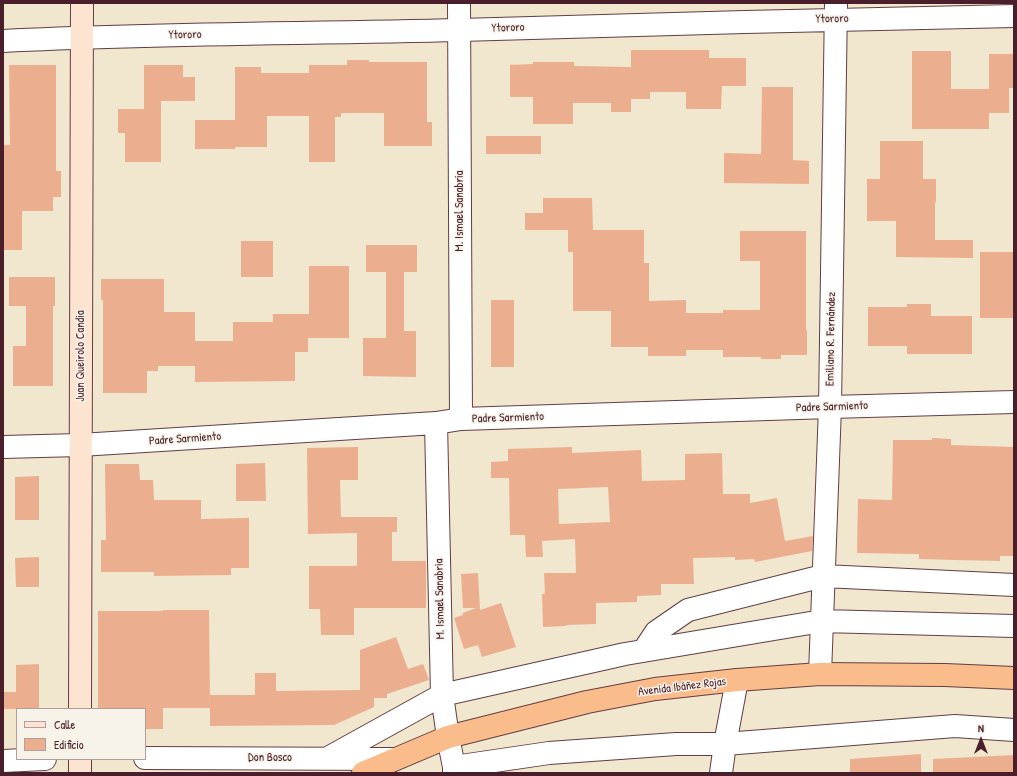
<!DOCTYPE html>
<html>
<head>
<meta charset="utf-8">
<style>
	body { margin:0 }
	#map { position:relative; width:1017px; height:776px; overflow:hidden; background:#f1e6ce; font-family:"Patrick Hand",sans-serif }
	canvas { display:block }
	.frame { position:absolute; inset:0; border:4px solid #4a1f2b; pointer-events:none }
	.legend { position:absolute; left:16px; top:708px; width:130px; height:52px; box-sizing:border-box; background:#f7f3e8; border:1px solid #b29e9c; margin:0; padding:5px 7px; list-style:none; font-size:12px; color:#4a1f2b }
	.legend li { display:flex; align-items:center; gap:8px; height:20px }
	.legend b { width:20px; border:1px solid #b29e9c }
	.north { position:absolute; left:961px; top:720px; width:40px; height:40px; -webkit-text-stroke:3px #f7f3e8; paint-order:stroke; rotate:0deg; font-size:11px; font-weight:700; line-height:16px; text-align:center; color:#4a1f2b }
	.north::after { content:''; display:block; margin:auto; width:14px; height:18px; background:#4a1f2b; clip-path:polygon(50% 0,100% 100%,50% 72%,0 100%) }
</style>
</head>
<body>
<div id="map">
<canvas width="1017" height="776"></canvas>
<div class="frame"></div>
<ul class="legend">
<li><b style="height:5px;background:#fde4d1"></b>Calle</li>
<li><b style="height:11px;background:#ebaf8f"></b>Edificio</li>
</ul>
<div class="north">N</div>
</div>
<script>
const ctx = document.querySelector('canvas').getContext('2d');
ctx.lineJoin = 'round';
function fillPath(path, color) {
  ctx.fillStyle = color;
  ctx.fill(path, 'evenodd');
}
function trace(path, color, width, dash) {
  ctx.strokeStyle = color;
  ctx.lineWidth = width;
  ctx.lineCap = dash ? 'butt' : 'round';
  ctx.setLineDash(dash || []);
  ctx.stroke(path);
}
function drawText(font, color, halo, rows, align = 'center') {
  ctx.font = font + ' "Patrick Hand",sans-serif';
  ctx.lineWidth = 3;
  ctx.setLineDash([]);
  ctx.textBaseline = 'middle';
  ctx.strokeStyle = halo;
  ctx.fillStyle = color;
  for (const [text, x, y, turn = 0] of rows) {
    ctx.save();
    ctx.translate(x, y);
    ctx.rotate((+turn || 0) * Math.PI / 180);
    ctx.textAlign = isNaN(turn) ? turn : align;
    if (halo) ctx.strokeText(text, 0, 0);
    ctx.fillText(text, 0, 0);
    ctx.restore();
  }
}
fillPath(new Path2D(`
	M 631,50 L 709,50 L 709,58 L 746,58 L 746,86 L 722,86 L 721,109 L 686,109 L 686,92 L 650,92 L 650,99 L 631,99 L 631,112 L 611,112 L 611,103 L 573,103 L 573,124 L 533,124 L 533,97 L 510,97 L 510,65 L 533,64 L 533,62 L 574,62 L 574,66 L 631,67 Z
	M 912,51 L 951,51 L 951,89 L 989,89 L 989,54 L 1014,54 L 1014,88 L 1009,88 L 1009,113 L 989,113 L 989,129 L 912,129 Z
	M 347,60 L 369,60 L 369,62 L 427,62 L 427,122 L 432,122 L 432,146 L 384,146 L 384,113 L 341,113 L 341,117 L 335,117 L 335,162 L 309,162 L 309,116 L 267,116 L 267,147 L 235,147 L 235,149 L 195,149 L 195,120 L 235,120 L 235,67 L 261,67 L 261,73 L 309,73 L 309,65 L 347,65 Z
	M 9,65 L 56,65 L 56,171 L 61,171 L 61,197 L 53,197 L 53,211 L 22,211 L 22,250 L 3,250 L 3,145 L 10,145 Z
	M 144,65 L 183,65 L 183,77 L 195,77 L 195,101 L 161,101 L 161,162 L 125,162 L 125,133 L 118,133 L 118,109 L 144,109 Z
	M 762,87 L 793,87 L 793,160 L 809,161 L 809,184 L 724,183 L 724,153 L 761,154 Z
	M 486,136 L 541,136 L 541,154 L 486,154 Z
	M 880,141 L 923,141 L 923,179 L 936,179 L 936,202 L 935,202 L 935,240 L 973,240 L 973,258 L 896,257 L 896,221 L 867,221 L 867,179 L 880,179 Z
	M 543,198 L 592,198 L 593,230 L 644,230 L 644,263 L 649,263 L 649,301 L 686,300 L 686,313 L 723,313 L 723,310 L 760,310 L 760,261 L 740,261 L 740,231 L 806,231 L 806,330 L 807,330 L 807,355 L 781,355 L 781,359 L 761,359 L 761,357 L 723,357 L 723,350 L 686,350 L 686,356 L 648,356 L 648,347 L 611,347 L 611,311 L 573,311 L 573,252 L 568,252 L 568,230 L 525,230 L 525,213 L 543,213 Z
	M 241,241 L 273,241 L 273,277 L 241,277 Z
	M 366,245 L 417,245 L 417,272 L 404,272 L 404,331 L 416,331 L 416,377 L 363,376 L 363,338 L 386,338 L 386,272 L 366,272 Z
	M 980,252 L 1014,252 L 1014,318 L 980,318 Z
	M 309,266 L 349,266 L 349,338 L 308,338 L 308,352 L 295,352 L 295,381 L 195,382 L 195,366 L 158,366 L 158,371 L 147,371 L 147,393 L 103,393 L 103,300 L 101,300 L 101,279 L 164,279 L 164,312 L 195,312 L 195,341 L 233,341 L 233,322 L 273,322 L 273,314 L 309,314 Z
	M 9,277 L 55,277 L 55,306 L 53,306 L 53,386 L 13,386 L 13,346 L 26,346 L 26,306 L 9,306 Z
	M 491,300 L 514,300 L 514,367 L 491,367 Z
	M 907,304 L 931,304 L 931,316 L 972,316 L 972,354 L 907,354 L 907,346 L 868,346 L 868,307 L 907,307 Z
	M 932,438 L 951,439 L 951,445 L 1014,447 L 1014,486 L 1013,486 L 1014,556 L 1000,556 L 1000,561 L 955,560 L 919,559 L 919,554 L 857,553 L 858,499 L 892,500 L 893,440 L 932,440 Z
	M 358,447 L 358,480 L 340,480 L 341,517 L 397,517 L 397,532 L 392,532 L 392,561 L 426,561 L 426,608 L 354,608 L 354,635 L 321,635 L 320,609 L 309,609 L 309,566 L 357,566 L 357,533 L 308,534 L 307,448 Z
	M 572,447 L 572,453 L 641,450 L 642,481 L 685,480 L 685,454 L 722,453 L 723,494 L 750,494 L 750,503 L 777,498 L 785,541 L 813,536 L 812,551 L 755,562 L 754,559 L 735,560 L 735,557 L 693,558 L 694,584 L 661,584 L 661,595 L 637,596 L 637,602 L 596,603 L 596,624 L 566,625 L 566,626 L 543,627 L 542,594 L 545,594 L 544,573 L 576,573 L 575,539 L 542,541 L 543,557 L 526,557 L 525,535 L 510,535 L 509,478 L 491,478 L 491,462 L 508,461 L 508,449 ZM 608,487 L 610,522 L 559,524 L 558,489 Z
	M 265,463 L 266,501 L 236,501 L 236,464 Z
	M 105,464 L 139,464 L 140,480 L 153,480 L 154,500 L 201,500 L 201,519 L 249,518 L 249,568 L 231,568 L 231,575 L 154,576 L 154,572 L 101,572 L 101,540 L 106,540 Z
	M 39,476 L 39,520 L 15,520 L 15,477 Z
	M 39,557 L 39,587 L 16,587 L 15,558 Z
	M 478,573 L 480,610 L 501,603 L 516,647 L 482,657 L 478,645 L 464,649 L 454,618 L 463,615 L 463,613 L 476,608 L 463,608 L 461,574 Z
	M 163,610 L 209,610 L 210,708 L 163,708 L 163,729 L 145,729 L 145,709 L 98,709 L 98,611 L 163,611 Z
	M 396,637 L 408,669 L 423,664 L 429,680 L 387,694 L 387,698 L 374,698 L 374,707 L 334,725 L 210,726 L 210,695 L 255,695 L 255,673 L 276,673 L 276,691 L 360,690 L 360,650 Z
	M 39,664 L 39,709 L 3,709 L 3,692 L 16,692 L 16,665 Z
	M 921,754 L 921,773 L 850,773 L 850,759 Z
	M 1014,755 L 1014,773 L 933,773 L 933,759 Z`), '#ebaf8f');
const street = new Path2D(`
	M 459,3 L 461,419
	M 3,41 C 155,33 308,34 460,30 C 645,25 829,19 1014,16
	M 436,423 L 442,695 L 448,737 L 454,767 L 454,773
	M 3,447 L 80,445 L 436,423 L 461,419 L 830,407 L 1014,402
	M 644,650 L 656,632 L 688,610 L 823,576 L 1014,585
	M 820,674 L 830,407 L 836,3
	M 145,758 L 395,759
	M 328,758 L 442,695 L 625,654 L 822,621 L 1014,626
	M 3,761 L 45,759
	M 454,767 L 549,753 L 676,744 L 725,744 L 955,726 L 1014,730
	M 721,773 L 725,744 L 737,680`);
const secondary = new Path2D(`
	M 80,709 L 82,3
	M 80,773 L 80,759`);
const highway = new Path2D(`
	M 363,773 L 448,737 L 587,702 L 655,689 L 737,680 L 820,674 L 945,675 L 1014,678`);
trace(street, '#633d43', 24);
trace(secondary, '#633d43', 24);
trace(highway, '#633d43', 24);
trace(street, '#fff', 22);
trace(secondary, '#fde4d1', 22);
trace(highway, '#fabc8b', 22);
drawText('12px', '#4a1f2b', '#f7f3e8', [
	["Ytororo",832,19,-1],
	["Ytororo",508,28,-2],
	["Ytororo",185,35,-1],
	["M. Ismael Sanabria",460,211,-90],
	["Emiliano R. Fernández",831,339,-89],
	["Juan Queirolo Candia",81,356,-90],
	["Padre Sarmiento",832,407,-2],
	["Padre Sarmiento",508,418,-2],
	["Padre Sarmiento",185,439,-4],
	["M. Ismael Sanabria",440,599,-91],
	["Avenida Ibáñez Rojas",682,687,-7],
	["Don Bosco",270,758]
]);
</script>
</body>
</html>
